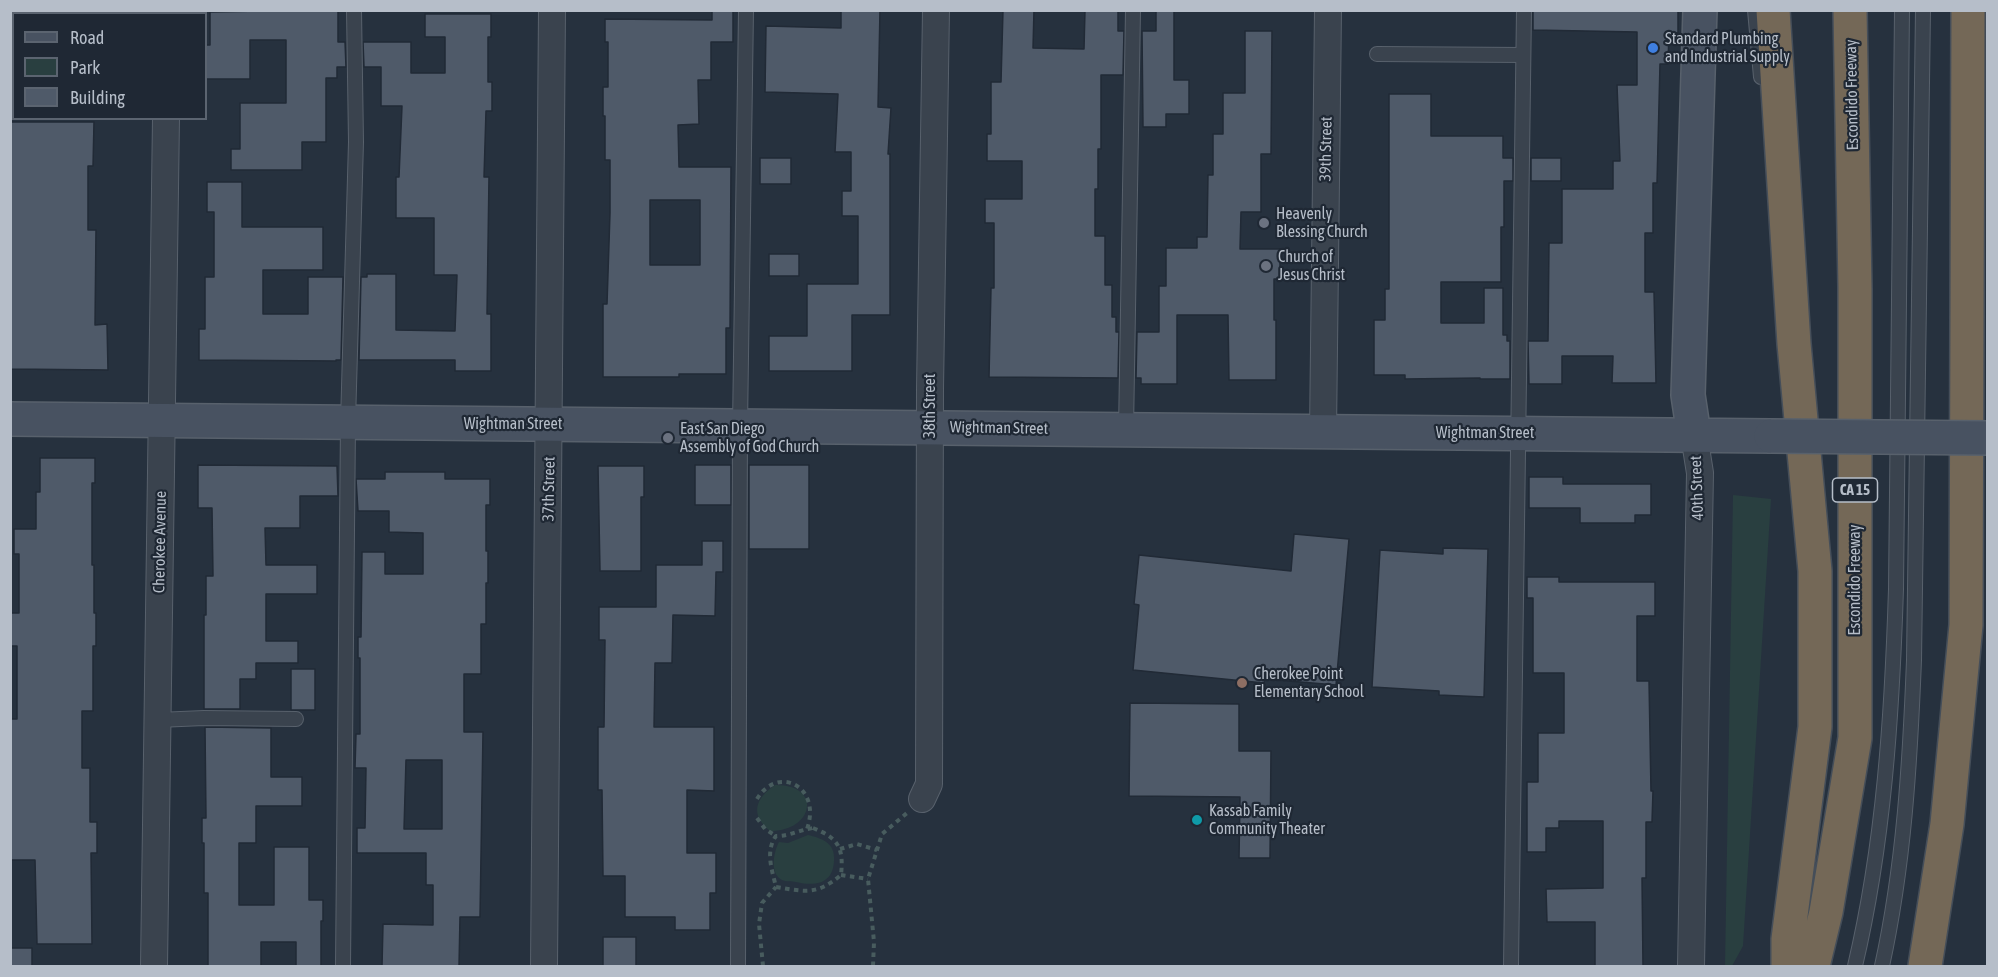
<!DOCTYPE html>
<html>
<head>
<meta charset="utf-8">
<style>
	body { margin:0 }
	#map { position:relative; width:1998px; height:977px; overflow:hidden; background:#26313e; font-family:"Asap Condensed",sans-serif }
	canvas { display:block }
	.frame { position:absolute; inset:0; border:12px solid #b6bec9; pointer-events:none }
	.legend { position:absolute; left:12px; top:12px; width:195px; height:108px; box-sizing:border-box; background:#1f2834; border:2px solid #5b6470; margin:0; padding:8px 10px; list-style:none; font-size:18px; color:#b6bec9 }
	.legend li { display:flex; align-items:center; gap:12px; height:30px }
	.legend b { width:30px; border:2px solid #5b6470 }
</style>
</head>
<body>
<div id="map">
<canvas width="1998" height="977"></canvas>
<div class="frame"></div>
<ul class="legend">
<li><b style="height:8px;background:#485261"></b>Road</li>
<li><b style="height:16px;background:#293f40"></b>Park</li>
<li><b style="height:16px;background:#4f5a69"></b>Building</li>
</ul>
</div>
<script>
const ctx = document.querySelector('canvas').getContext('2d');
ctx.lineJoin = 'round';
function fillPath(path, color) {
  ctx.fillStyle = color;
  ctx.fill(path, 'evenodd');
}
function trace(path, color, width, dash) {
  ctx.strokeStyle = color;
  ctx.lineWidth = width;
  ctx.lineCap = dash ? 'butt' : 'round';
  ctx.setLineDash(dash || []);
  ctx.stroke(path);
}
function drawText(font, color, halo, rows, align = 'center') {
  ctx.font = font + ' "Asap Condensed",sans-serif';
  ctx.lineWidth = 4.5;
  ctx.setLineDash([]);
  ctx.textBaseline = 'middle';
  ctx.strokeStyle = halo;
  ctx.fillStyle = color;
  for (const [text, x, y, turn = 0] of rows) {
    ctx.save();
    ctx.translate(x, y);
    ctx.rotate((+turn || 0) * Math.PI / 180);
    ctx.textAlign = isNaN(turn) ? turn : align;
    if (halo) ctx.strokeText(text, 0, 0);
    ctx.fillText(text, 0, 0);
    ctx.restore();
  }
}
fillPath(new Path2D(`
	M 1733,495 L 1771,499 L 1743,946 L 1732,966 L 1725,966 Z
	M 775,785 C 822,784 815,831 770,831 C 749,814 756,798 775,785 Z
	M 808,835 C 820,838 834,842 834,857 C 835,883 817,887 796,882 C 792,881 786,882 782,880 C 769,873 774,851 779,842 L 788,843 Z`), '#293f40');
const building = new Path2D(`
	M 313,10 L 338,10 L 338,42 L 345,42 L 346,67 L 337,67 L 337,78 L 326,78 L 326,142 L 302,142 L 302,170 L 231,170 L 231,149 L 240,149 L 240,103 L 286,103 L 286,40 L 250,40 L 250,79 L 206,79 L 206,45 L 210,45 L 210,12 Z
	M 712,10 L 733,10 L 733,42 L 711,42 L 711,80 L 698,80 L 699,124 L 678,125 L 679,167 L 731,167 L 730,328 L 726,328 L 726,374 L 679,374 L 679,377 L 603,377 L 603,304 L 607,304 L 610,213 L 610,160 L 605,160 L 605,116 L 603,116 L 603,87 L 608,87 L 608,42 L 605,42 L 605,19 L 712,20 ZM 650,200 L 700,200 L 700,265 L 650,265 Z
	M 841,10 L 880,10 L 878,107 L 891,108 L 888,154 L 890,154 L 890,315 L 852,315 L 852,371 L 769,371 L 769,336 L 807,336 L 807,284 L 858,284 L 858,216 L 842,216 L 842,191 L 851,191 L 851,152 L 835,152 L 838,94 L 765,92 L 766,26 L 841,28 Z
	M 1003,10 L 1034,10 L 1033,48 L 1084,49 L 1085,10 L 1118,10 L 1118,31 L 1124,31 L 1123,75 L 1101,75 L 1101,149 L 1098,149 L 1098,189 L 1095,189 L 1095,236 L 1105,236 L 1105,285 L 1112,285 L 1112,317 L 1116,317 L 1116,332 L 1119,332 L 1118,378 L 989,377 L 991,288 L 994,288 L 994,223 L 985,223 L 985,199 L 1022,199 L 1022,161 L 987,161 L 987,134 L 991,134 L 991,82 L 1001,82 Z
	M 1156,10 L 1174,10 L 1174,80 L 1189,80 L 1189,114 L 1166,114 L 1166,127 L 1143,127 L 1142,31 L 1156,31 Z
	M 1533,10 L 1678,10 L 1678,33 L 1669,32 L 1668,64 L 1660,64 L 1657,183 L 1653,183 L 1653,233 L 1645,233 L 1645,292 L 1654,292 L 1656,383 L 1612,383 L 1613,356 L 1562,356 L 1562,384 L 1529,384 L 1528,341 L 1548,341 L 1549,243 L 1562,243 L 1562,189 L 1613,189 L 1613,161 L 1620,161 L 1617,85 L 1637,85 L 1637,32 L 1533,30 Z
	M 425,14 L 491,14 L 491,37 L 488,37 L 488,82 L 492,82 L 492,111 L 486,111 L 484,177 L 489,177 L 487,314 L 491,314 L 491,371 L 455,371 L 455,360 L 359,360 L 361,277 L 367,277 L 367,274 L 396,274 L 396,330 L 455,331 L 457,275 L 434,275 L 434,218 L 396,218 L 396,177 L 399,177 L 402,106 L 381,106 L 381,67 L 364,67 L 363,42 L 411,42 L 411,73 L 445,73 L 445,37 L 425,37 Z
	M 1245,31 L 1272,31 L 1271,154 L 1261,154 L 1261,212 L 1241,212 L 1240,249 L 1280,249 L 1280,279 L 1274,279 L 1274,320 L 1276,320 L 1276,380 L 1229,380 L 1228,315 L 1177,315 L 1177,384 L 1141,384 L 1141,378 L 1136,378 L 1137,332 L 1159,332 L 1159,286 L 1166,286 L 1166,248 L 1197,248 L 1197,237 L 1207,237 L 1208,175 L 1213,175 L 1213,134 L 1223,134 L 1223,93 L 1245,93 Z
	M 1389,94 L 1431,94 L 1431,136 L 1503,136 L 1503,158 L 1513,158 L 1513,181 L 1504,181 L 1504,227 L 1501,227 L 1501,282 L 1441,282 L 1441,323 L 1484,323 L 1484,288 L 1503,288 L 1503,335 L 1507,335 L 1507,341 L 1510,341 L 1510,379 L 1480,379 L 1480,378 L 1405,379 L 1405,375 L 1374,375 L 1374,320 L 1385,320 L 1385,289 L 1389,289 Z
	M 10,122 L 94,122 L 93,166 L 88,166 L 88,230 L 96,230 L 95,325 L 107,324 L 108,370 L 10,369 Z
	M 760,158 L 791,158 L 791,184 L 760,184 Z
	M 1531,158 L 1561,158 L 1561,181 L 1531,181 Z
	M 207,182 L 242,182 L 242,227 L 323,227 L 323,270 L 263,270 L 263,314 L 308,314 L 308,277 L 343,277 L 341,360 L 336,360 L 336,361 L 199,360 L 199,329 L 205,329 L 205,277 L 214,277 L 214,212 L 207,212 Z
	M 769,254 L 799,254 L 799,276 L 769,276 Z
	M 40,458 L 95,458 L 95,483 L 92,483 L 92,565 L 94,565 L 94,613 L 96,613 L 96,646 L 93,646 L 93,711 L 82,711 L 82,768 L 90,768 L 90,822 L 97,822 L 97,853 L 91,853 L 92,944 L 37,944 L 35,860 L 10,860 L 10,719 L 17,719 L 17,646 L 10,646 L 10,613 L 19,613 L 19,554 L 14,554 L 14,529 L 36,529 L 36,492 L 40,492 Z
	M 198,465 L 337,466 L 338,496 L 300,496 L 300,528 L 265,528 L 266,565 L 317,565 L 317,594 L 266,594 L 266,641 L 298,641 L 298,663 L 256,663 L 256,679 L 240,679 L 240,709 L 204,709 L 204,615 L 206,615 L 206,576 L 213,576 L 212,508 L 198,508 Z
	M 695,465 L 731,465 L 731,505 L 695,505 Z
	M 749,465 L 809,465 L 809,549 L 749,549 Z
	M 598,466 L 644,466 L 644,497 L 641,497 L 641,571 L 600,571 Z
	M 385,472 L 445,472 L 445,479 L 490,479 L 490,505 L 486,505 L 486,551 L 488,551 L 488,583 L 486,583 L 486,624 L 481,624 L 481,674 L 464,674 L 464,732 L 483,732 L 480,917 L 460,917 L 459,966 L 382,966 L 383,924 L 433,925 L 433,885 L 426,885 L 426,853 L 357,853 L 357,828 L 365,828 L 366,768 L 355,768 L 356,734 L 360,734 L 360,658 L 358,658 L 358,637 L 361,637 L 362,552 L 385,552 L 385,574 L 423,574 L 423,533 L 389,532 L 389,511 L 358,511 L 356,479 L 385,479 ZM 406,760 L 442,760 L 442,829 L 404,829 Z
	M 1529,477 L 1563,477 L 1563,484 L 1651,484 L 1651,515 L 1635,515 L 1635,523 L 1580,523 L 1580,508 L 1529,508 Z
	M 1294,534 L 1349,539 L 1336,685 L 1265,679 L 1264,683 L 1133,670 L 1139,605 L 1134,604 L 1139,555 L 1291,571 Z
	M 702,541 L 723,541 L 723,572 L 716,572 L 715,616 L 673,615 L 672,663 L 655,663 L 654,727 L 714,727 L 714,791 L 687,790 L 687,853 L 716,853 L 716,893 L 710,893 L 710,930 L 675,930 L 675,917 L 625,917 L 625,876 L 603,876 L 602,790 L 598,790 L 598,727 L 604,727 L 605,640 L 599,640 L 599,607 L 656,607 L 656,565 L 702,565 Z
	M 1443,548 L 1488,549 L 1484,697 L 1439,695 L 1439,691 L 1372,687 L 1380,550 L 1443,554 Z
	M 1527,577 L 1559,577 L 1559,582 L 1655,582 L 1655,616 L 1637,616 L 1637,681 L 1649,681 L 1651,791 L 1653,791 L 1652,822 L 1646,822 L 1646,878 L 1642,878 L 1643,966 L 1595,966 L 1595,922 L 1547,922 L 1546,889 L 1603,888 L 1603,821 L 1559,821 L 1559,828 L 1546,828 L 1546,852 L 1527,852 L 1527,782 L 1538,782 L 1538,733 L 1564,733 L 1564,673 L 1533,673 L 1533,598 L 1527,598 Z
	M 291,669 L 315,669 L 315,710 L 291,710 Z
	M 1130,703 L 1239,704 L 1239,751 L 1271,751 L 1270,858 L 1239,858 L 1240,797 L 1129,796 Z
	M 205,727 L 271,728 L 271,777 L 302,777 L 302,806 L 256,806 L 256,843 L 239,843 L 239,905 L 274,905 L 274,847 L 309,847 L 309,900 L 323,900 L 323,921 L 321,921 L 321,966 L 296,966 L 296,942 L 261,942 L 261,966 L 208,966 L 208,893 L 204,893 L 204,843 L 202,843 L 202,818 L 206,818 Z
	M 603,937 L 636,937 L 636,966 L 603,966 Z
	M 10,948 L 32,948 L 32,966 L 10,966 Z`);
fillPath(building, '#4f5a69');
trace(building, '#212a36', 1.5);
const lane = new Path2D(`
	M 1755,10 L 1761,77
	M 1377,54 L 1523,55
	M 1126,430 L 1133,10
	M 158,720 L 204,718 L 296,719
	M 343,966 L 348,422 L 356,142 L 354,10
	M 738,966 L 740,426 L 746,10
	M 1511,966 L 1524,10
	M 1855,966 C 1884,843 1892,715 1896,589 L 1902,10
	M 1882,966 C 1904,865 1910,763 1914,660 L 1923,10`);
const street = new Path2D(`
	M 167,14 L 167,10
	M 1323,432 L 1328,10
	M 922,799 L 929,784 L 930,389 L 936,10
	M 154,966 L 166,118
	M 544,966 L 552,10
	M 1691,966 L 1700,473 L 1694,435`);
const secondary = new Path2D(`
	M 10,419 L 1771,436
	M 1694,435 L 1688,395 L 1700,10`);
const highway = new Path2D(`
	M 1773,10 L 1794,344 L 1815,571 L 1815,727 L 1788,939 L 1788,966
	M 1813,966 L 1826,912 L 1855,738 L 1855,288 L 1850,10
	M 1925,966 L 1947,824 L 1966,625 L 1968,10`);
trace(lane, '#58616c', 16);
trace(street, '#58616c', 28);
trace(secondary, '#58616c', 36);
trace(highway, '#454e59', 36);
trace(new Path2D(`
	M 757,799 C 778,764 822,787 807,829
	M 757,818 L 765,829 L 776,836
	M 813,828 C 838,838 844,847 841,875 C 817,895 806,892 776,887 C 772,870 765,851 776,836 C 790,836 799,830 813,828 Z
	M 840,849 L 857,844 L 877,850
	M 841,875 L 868,879
	M 763,966 L 759,924 L 762,903 L 776,887
	M 873,966 L 874,942 L 868,879 L 882,834 L 907,813`), '#485c5e', 4, [4.5, 4.5]);
trace(lane, '#3a434e', 14);
trace(street, '#3a434e', 26);
trace(secondary, '#485261', 33);
trace(highway, '#746857', 33);
const secondaryBridge = new Path2D(`
	M 1771,436 L 1988,438`);
trace(secondaryBridge, '#58616c', 36, []);
trace(secondaryBridge, '#485261', 33);
for (const [x, y, r, color] of [
	[1653,48,6,"#3f7fe0"],
	[1264,223,6,"#6b7280"],
	[1266,266,6,"#6b7280"],
	[668,438,6,"#6b7280"],
	[1242,683,6,"#8d6e63"],
	[1197,820,6,"#0f9aa8"]
]) {
  const dot = new Path2D();
  dot.arc(x, y, r, 0, 2 * Math.PI);
  ctx.fillStyle = color;
  ctx.fill(dot);
  trace(dot, '#1f2834', 2);
}
for (const [x, y, w] of [
	[1855,490,45]
]) {
  const box = new Path2D();
  box.roundRect(x - w / 2, y - 12, w, 24, 4.5);
  ctx.fillStyle = '#1f2834';
  ctx.fill(box);
  trace(box, '#b6bec9', 1.5);
}
drawText('bold 15px', '#b6bec9', null, [
	["CA 15",1855,490]
]);
drawText('16px', '#b6bec9', '#1f2834', [
	["Standard Plumbing",1665,39],
	["and Industrial Supply",1665,57],
	["Heavenly",1276,214],
	["Blessing Church",1276,232],
	["Church of",1278,257],
	["Jesus Christ",1278,275],
	["East San Diego",680,429],
	["Assembly of God Church",680,447],
	["Cherokee Point",1254,674],
	["Elementary School",1254,692],
	["Kassab Family",1209,811],
	["Community Theater",1209,829]
], 'left');
drawText('16px', '#b6bec9', '#1f2834', [
	["Escondido Freeway",1852,95,-91],
	["39th Street",1326,149,-89],
	["38th Street",930,406,-90],
	["Wightman Street",513,424],
	["Wightman Street",999,428,1],
	["Wightman Street",1485,433],
	["40th Street",1697,488,-92],
	["37th Street",549,489,-89],
	["Cherokee Avenue",160,542,-89],
	["Escondido Freeway",1855,580,-90]
]);
</script>
</body>
</html>
